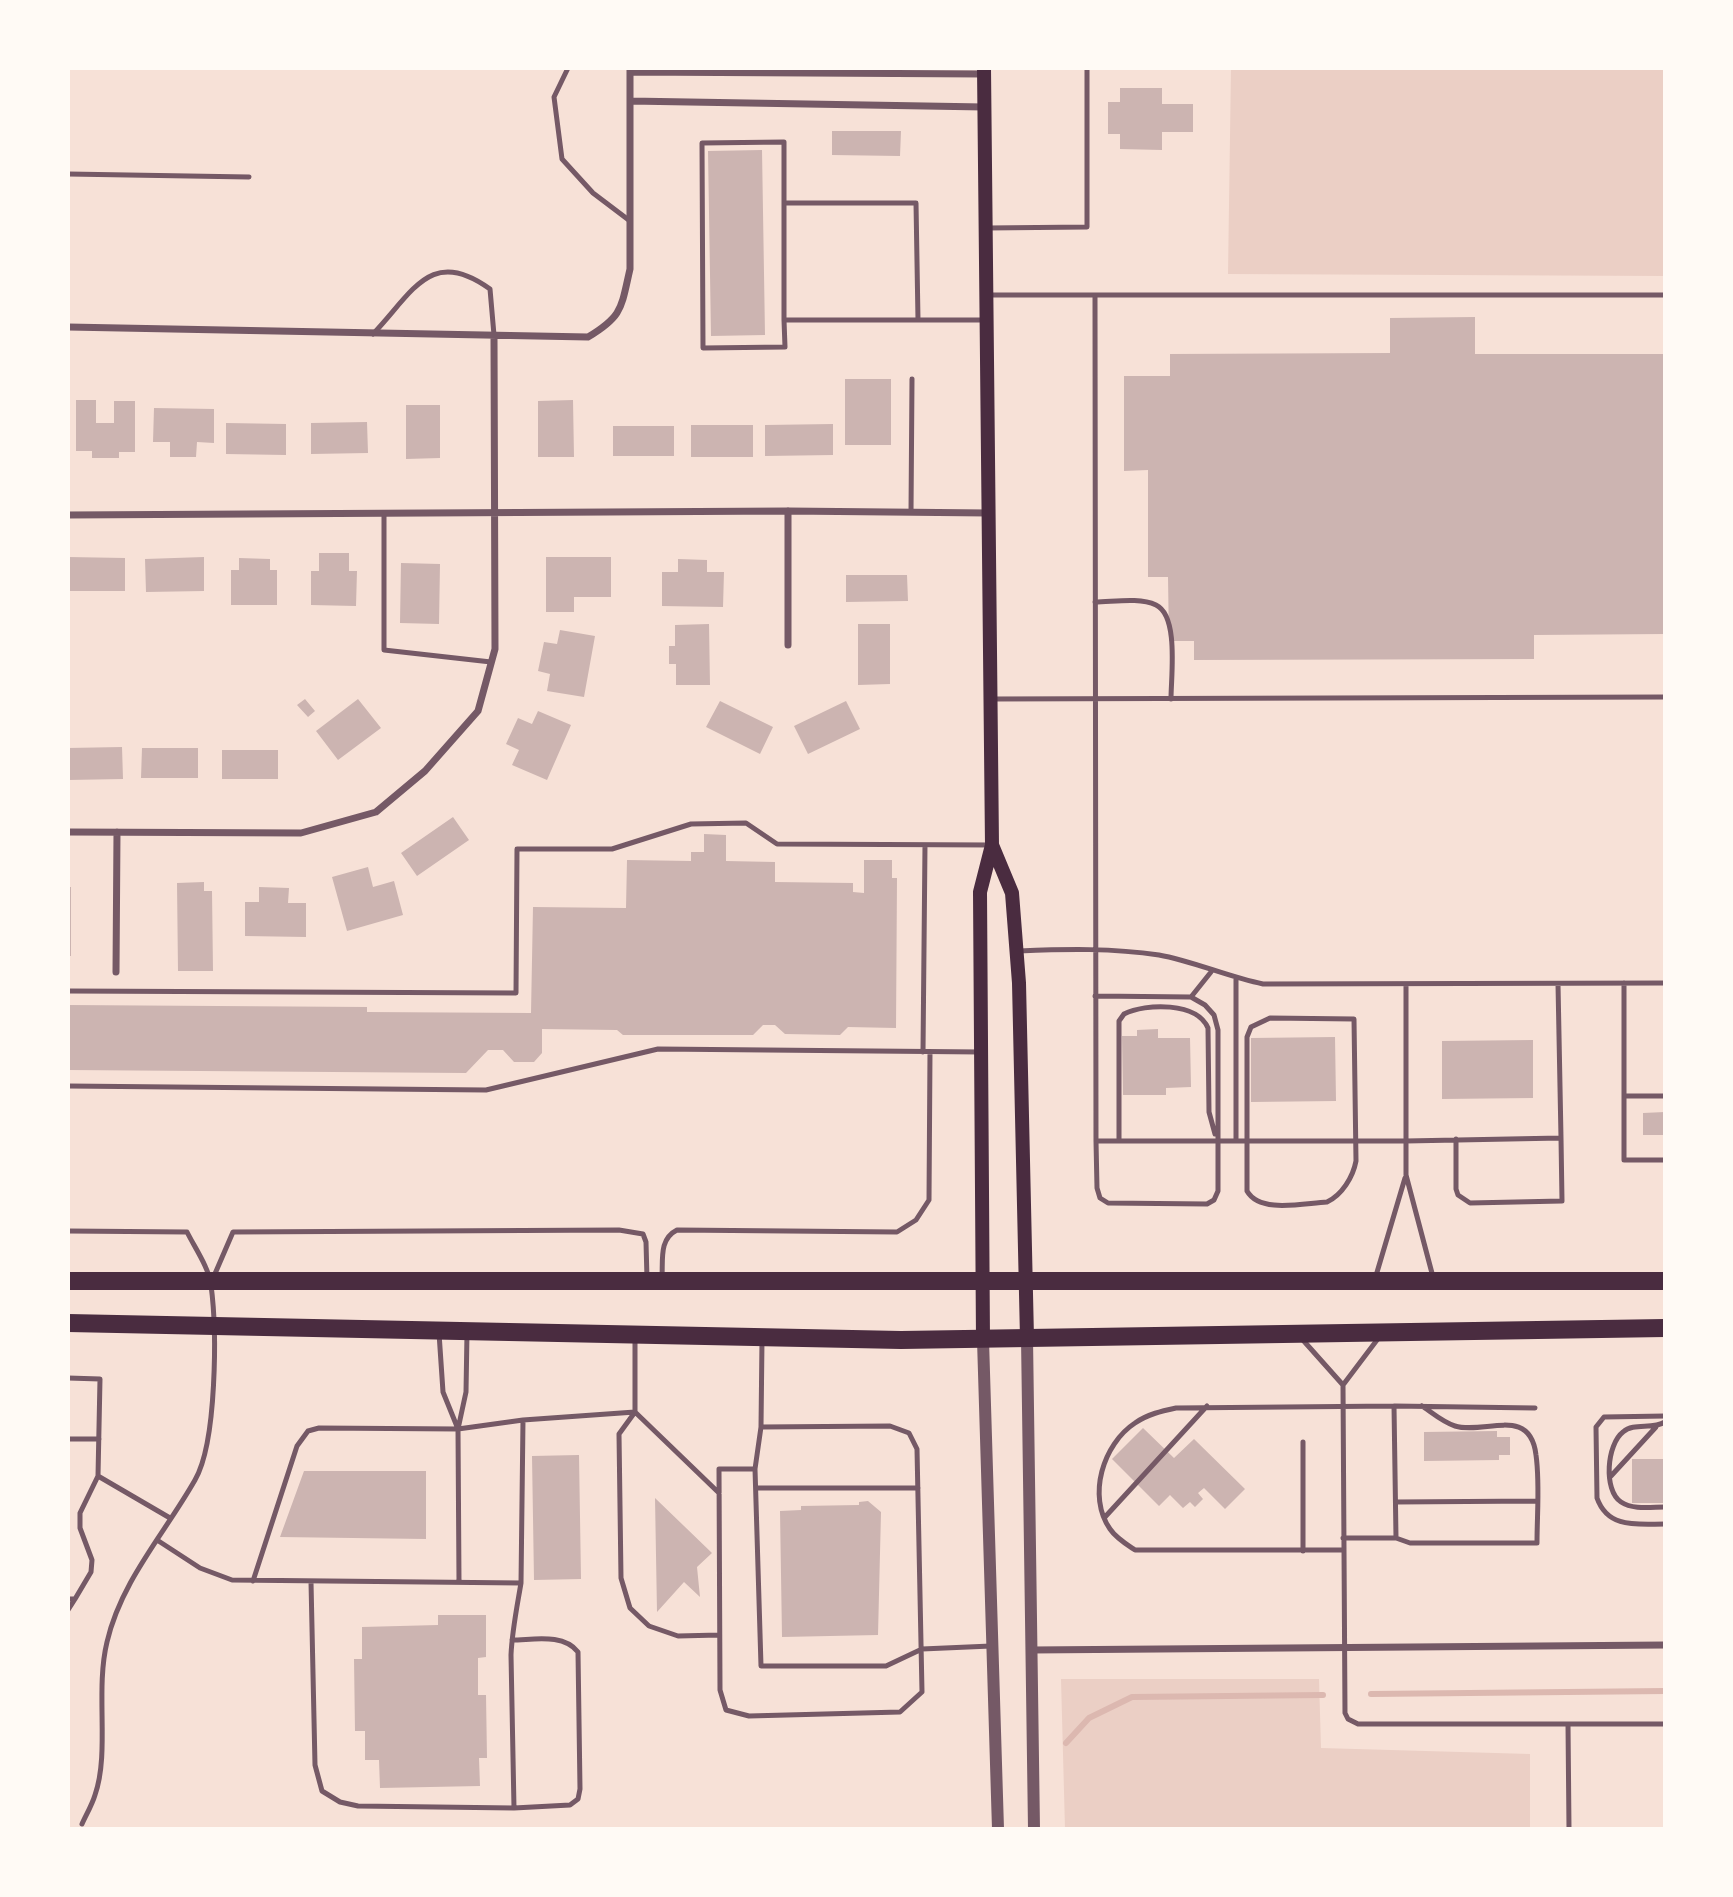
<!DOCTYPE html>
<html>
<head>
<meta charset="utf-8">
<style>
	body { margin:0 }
	#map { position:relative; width:1733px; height:1897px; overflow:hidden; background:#f7e1d7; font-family:"Archivo Narrow",sans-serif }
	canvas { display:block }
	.frame { position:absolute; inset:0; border:70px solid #fffaf5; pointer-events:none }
</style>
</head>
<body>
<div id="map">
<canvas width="1733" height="1897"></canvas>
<div class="frame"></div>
</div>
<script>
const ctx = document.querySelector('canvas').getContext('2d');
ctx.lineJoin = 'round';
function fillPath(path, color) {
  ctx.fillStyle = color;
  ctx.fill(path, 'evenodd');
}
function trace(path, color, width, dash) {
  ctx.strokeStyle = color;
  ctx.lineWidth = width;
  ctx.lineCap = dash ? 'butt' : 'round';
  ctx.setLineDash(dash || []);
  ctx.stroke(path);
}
fillPath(new Path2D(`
	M 1231,68 L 1665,68 L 1665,276 L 1228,274 Z
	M 1061,1679 L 1319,1679 L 1321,1748 L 1530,1754 L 1530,1829 L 1065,1829 Z`), '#ebcfc5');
trace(new Path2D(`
	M 1371,1694 L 1665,1691
	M 1066,1743 L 1089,1718 L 1132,1697 L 1323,1695`), '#dcb8b0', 6);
fillPath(new Path2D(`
	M 1120,88 L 1162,88 L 1162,104 L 1193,104 L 1193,132 L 1162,132 L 1162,150 L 1120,149 L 1120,134 L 1108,134 L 1108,102 L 1120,102 Z
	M 832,131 L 901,131 L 900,156 L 832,155 Z
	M 762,150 L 765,335 L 711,336 L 708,151 Z
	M 1475,317 L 1475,354 L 1665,354 L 1665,634 L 1534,635 L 1534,659 L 1194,660 L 1194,641 L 1169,641 L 1168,577 L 1148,577 L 1148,470 L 1124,471 L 1124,376 L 1170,376 L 1170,354 L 1390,353 L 1390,318 Z
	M 845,379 L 891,379 L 891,445 L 845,445 Z
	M 76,400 L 96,400 L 96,423 L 114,423 L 114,401 L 135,401 L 135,452 L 119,452 L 119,458 L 92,458 L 92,451 L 76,451 Z
	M 573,400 L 574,457 L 538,457 L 538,401 Z
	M 406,405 L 440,405 L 440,458 L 406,459 Z
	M 154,408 L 214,409 L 214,443 L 197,442 L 196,457 L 170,457 L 170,442 L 153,442 Z
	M 367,422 L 368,453 L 311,454 L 311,423 Z
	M 226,423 L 286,424 L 286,455 L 226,454 Z
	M 833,424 L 833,455 L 765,456 L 765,425 Z
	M 691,425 L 753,425 L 753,457 L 691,457 Z
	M 613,426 L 674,426 L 674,456 L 613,456 Z
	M 319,553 L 349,553 L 349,571 L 357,571 L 356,606 L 311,605 L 311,571 L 319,571 Z
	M 68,557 L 125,558 L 125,591 L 68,591 Z
	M 204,557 L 204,591 L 146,592 L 145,559 Z
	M 546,557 L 611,557 L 611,597 L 574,597 L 574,612 L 546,612 Z
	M 239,558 L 270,559 L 270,570 L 277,570 L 277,605 L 231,605 L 231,570 L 239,570 Z
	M 678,559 L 707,560 L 707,572 L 724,572 L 723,607 L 662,606 L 662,572 L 678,572 Z
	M 401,563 L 440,564 L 439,624 L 400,623 Z
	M 846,575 L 907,575 L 908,601 L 846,602 Z
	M 709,624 L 710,685 L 676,685 L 676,664 L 669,664 L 669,646 L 675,646 L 675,625 Z
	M 858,624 L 890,624 L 890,684 L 858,685 Z
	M 560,630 L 595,636 L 584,697 L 547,691 L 550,674 L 538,671 L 544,642 L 557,644 Z
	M 305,699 L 315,711 L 308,717 L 297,705 Z
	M 358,699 L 381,728 L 338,760 L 316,731 Z
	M 720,701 L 773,727 L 760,754 L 706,727 Z
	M 846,701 L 860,729 L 808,754 L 794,726 Z
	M 538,711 L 571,725 L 547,780 L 512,765 L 519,750 L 506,744 L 518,718 L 532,724 Z
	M 122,747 L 123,779 L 68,780 L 68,748 Z
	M 142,748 L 198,748 L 198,778 L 141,778 Z
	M 222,750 L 278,750 L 278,779 L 222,779 Z
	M 453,817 L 469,840 L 417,876 L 401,853 Z
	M 704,834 L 726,835 L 726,861 L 775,862 L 775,882 L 853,883 L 853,892 L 864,893 L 864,860 L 892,860 L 892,878 L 897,878 L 896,1028 L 848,1027 L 840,1035 L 785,1034 L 775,1025 L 763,1025 L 753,1035 L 623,1035 L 617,1030 L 542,1029 L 542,1053 L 534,1062 L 514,1062 L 503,1050 L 488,1050 L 466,1073 L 68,1070 L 68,1005 L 367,1007 L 367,1012 L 531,1013 L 533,907 L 626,908 L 627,860 L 691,861 L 691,852 L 704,852 Z
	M 368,867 L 373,887 L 394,881 L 403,915 L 347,931 L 332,877 Z
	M 204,882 L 204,891 L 212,891 L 213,971 L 178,971 L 177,883 Z
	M 68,887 L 71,887 L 71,956 L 68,956 Z
	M 259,887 L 289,888 L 288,903 L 306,903 L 306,937 L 245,936 L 245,902 L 259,902 Z
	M 1158,1029 L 1158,1038 L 1190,1038 L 1191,1087 L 1166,1088 L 1166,1095 L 1123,1095 L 1122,1036 L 1137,1036 L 1137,1030 Z
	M 1335,1037 L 1336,1101 L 1251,1102 L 1251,1038 Z
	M 1533,1040 L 1533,1098 L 1442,1099 L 1442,1041 Z
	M 1665,1112 L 1665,1135 L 1643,1135 L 1643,1113 Z
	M 1143,1428 L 1174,1458 L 1194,1439 L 1245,1489 L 1225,1509 L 1204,1488 L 1198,1493 L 1203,1499 L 1195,1507 L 1190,1502 L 1183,1508 L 1170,1495 L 1159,1506 L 1112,1459 Z
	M 1497,1431 L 1497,1437 L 1510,1437 L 1510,1455 L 1499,1455 L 1499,1460 L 1424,1461 L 1424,1432 Z
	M 579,1455 L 581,1579 L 534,1580 L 532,1456 Z
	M 1632,1459 L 1665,1459 L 1665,1503 L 1632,1503 Z
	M 304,1471 L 426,1471 L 426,1539 L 280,1537 Z
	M 655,1498 L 712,1553 L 697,1567 L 700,1597 L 684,1582 L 657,1612 Z
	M 868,1501 L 881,1512 L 878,1635 L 782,1637 L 780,1511 L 801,1510 L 801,1506 L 859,1505 L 859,1502 Z
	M 438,1615 L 486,1615 L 486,1657 L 478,1658 L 478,1695 L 486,1695 L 487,1758 L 479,1758 L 480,1786 L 380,1788 L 379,1760 L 365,1760 L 365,1731 L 355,1731 L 354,1659 L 362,1659 L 362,1627 L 438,1625 Z`), '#ccb4b1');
trace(new Path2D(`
	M 568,68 L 554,97 L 562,159 L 593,193 L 630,221
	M 68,174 L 249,177
	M 784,203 L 784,142 L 702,143 L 703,348 L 785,347 L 784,320
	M 987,228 L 1087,227 L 1087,68
	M 989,295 L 1665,295
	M 1095,297 L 1096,1141 L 1406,1141 L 1406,985
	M 918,320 L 916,203 L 784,203 L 784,320 L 986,320
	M 373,334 C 413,292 431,246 490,289 L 494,335
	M 911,512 L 912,379
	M 384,514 L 384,650 L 491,662
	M 1095,602 C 1113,602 1139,597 1156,605 C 1179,616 1171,676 1171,699
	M 993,699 L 1665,697
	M 1019,951 C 1067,949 1112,948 1159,955 C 1193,961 1228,977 1263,984 L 1665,983
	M 1236,978 L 1236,1141
	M 1624,983 L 1624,1096 L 1665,1096
	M 68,991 L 516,993 L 517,849 L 612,849 L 691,824 L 746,823 L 777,844 L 992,845
	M 1095,996 L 1191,997 L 1205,1005 L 1214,1015 L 1218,1030 L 1218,1191 L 1214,1200 L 1207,1204 L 1108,1203 L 1100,1198 L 1097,1188 L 1096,1141
	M 1191,997 L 1211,972
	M 1270,1018 L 1354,1019 L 1356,1161 C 1353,1177 1342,1195 1327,1202 C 1304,1203 1260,1214 1247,1191 L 1247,1037 L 1251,1027 Z
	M 923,1052 L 925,845
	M 68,1086 L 486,1090 L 658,1049 L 981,1052
	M 1624,1096 L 1624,1160 L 1665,1160
	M 1456,1139 L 1456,1189 L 1458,1195 L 1470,1203 L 1562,1201 L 1561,1138
	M 1119,1141 L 1119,1021 L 1124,1014 C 1146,1003 1197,1002 1208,1028 L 1209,1112 L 1215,1134
	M 68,1231 L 187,1232 C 195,1248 209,1268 211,1285 C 217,1330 217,1442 195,1480 C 165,1533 121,1581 107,1642 C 95,1691 110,1752 95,1795 C 92,1805 86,1815 82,1824
	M 214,1276 L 233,1232 L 619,1230 L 643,1234 L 646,1242 L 647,1279
	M 1433,1277 L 1406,1175 L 1406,1141 L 1561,1138 L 1558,984
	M 662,1278 C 663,1259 659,1239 677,1230 L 897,1232 L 916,1220 L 929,1200 L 930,1052
	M 1375,1279 L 1405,1178
	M 439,1333 L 443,1392 L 458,1429 L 466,1392 L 467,1333
	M 1380,1336 L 1343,1385 L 1345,1713 L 1348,1719 L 1358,1724 L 1665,1724
	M 635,1337 L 635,1412 L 719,1493
	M 1302,1339 L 1343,1385
	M 762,1340 L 761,1427 L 755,1469 L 761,1666 L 886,1666 L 922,1649 L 991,1646
	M 68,1378 L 100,1379 L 98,1476 L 170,1518
	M 1394,1406 L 1535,1408
	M 635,1412 L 619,1434 L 621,1578 L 630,1608 L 649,1626 L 678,1636 L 719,1635
	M 1665,1416 L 1604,1417 L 1596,1427 L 1597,1498 C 1608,1529 1637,1524 1665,1524
	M 1665,1422 C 1652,1430 1634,1422 1623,1432 C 1607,1444 1603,1490 1621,1502 C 1633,1510 1651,1507 1665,1507
	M 458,1429 L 459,1582
	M 68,1439 L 99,1439
	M 1303,1442 L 1303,1551
	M 755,1469 L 719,1469 L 720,1690 L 726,1710 L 749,1716 L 900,1712 L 922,1692 L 917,1449 L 909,1433 L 890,1426 L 761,1427
	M 1611,1476 L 1656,1427
	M 756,1488 L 918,1488
	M 1396,1502 L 1537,1501
	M 1105,1517 L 1207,1406
	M 1343,1538 L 1396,1538 L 1394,1406 L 1176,1408 C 1162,1411 1148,1414 1135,1423 C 1103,1444 1087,1496 1110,1529 C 1116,1538 1126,1544 1135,1550 L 1343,1550
	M 1396,1538 L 1410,1543 L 1537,1543 C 1537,1514 1540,1483 1536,1455 C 1530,1405 1484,1435 1455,1426 C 1444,1423 1431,1412 1422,1406
	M 157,1540 L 200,1568 L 232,1580 L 521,1583 C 517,1607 512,1631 511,1655 L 514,1808 L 570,1805 L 578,1799 L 580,1789 L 578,1652 C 563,1633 533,1640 512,1640
	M 253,1581 L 297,1446 L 308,1431 L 319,1428 L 458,1429 L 523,1420
	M 311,1582 L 315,1765 L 322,1791 L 340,1802 L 358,1806 L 514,1808
	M 521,1583 L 523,1420 L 635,1412
	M 68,1599 L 75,1599 L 91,1572 L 92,1560 L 80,1528 L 80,1513 L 98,1476
	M 68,1610 L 75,1599
	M 1568,1724 L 1569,1829`), '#755966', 5);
trace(new Path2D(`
	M 631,72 L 984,74
	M 630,101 L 984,107
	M 68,327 L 588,337 C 623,316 621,308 630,269 L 630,68
	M 788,511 L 788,645
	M 68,515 L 788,511 L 988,513
	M 68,832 L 301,833 L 376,812 L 425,771 L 478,711 L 495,649 L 494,335
	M 116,972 L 117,832
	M 1032,1650 L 1665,1645`), '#755966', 7);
trace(new Path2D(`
	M 1027,1338 L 1034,1829
	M 983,1340 L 998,1829`), '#755966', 12);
trace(new Path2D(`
	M 992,845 L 1012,893 L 1019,983 L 1027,1338
	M 983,1340 L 980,892 L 992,845 L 984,68`), '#4a2c40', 14);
trace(new Path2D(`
	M 68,1281 L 1665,1281
	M 68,1323 L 901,1340 L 1665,1328`), '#4a2c40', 18);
</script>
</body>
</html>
